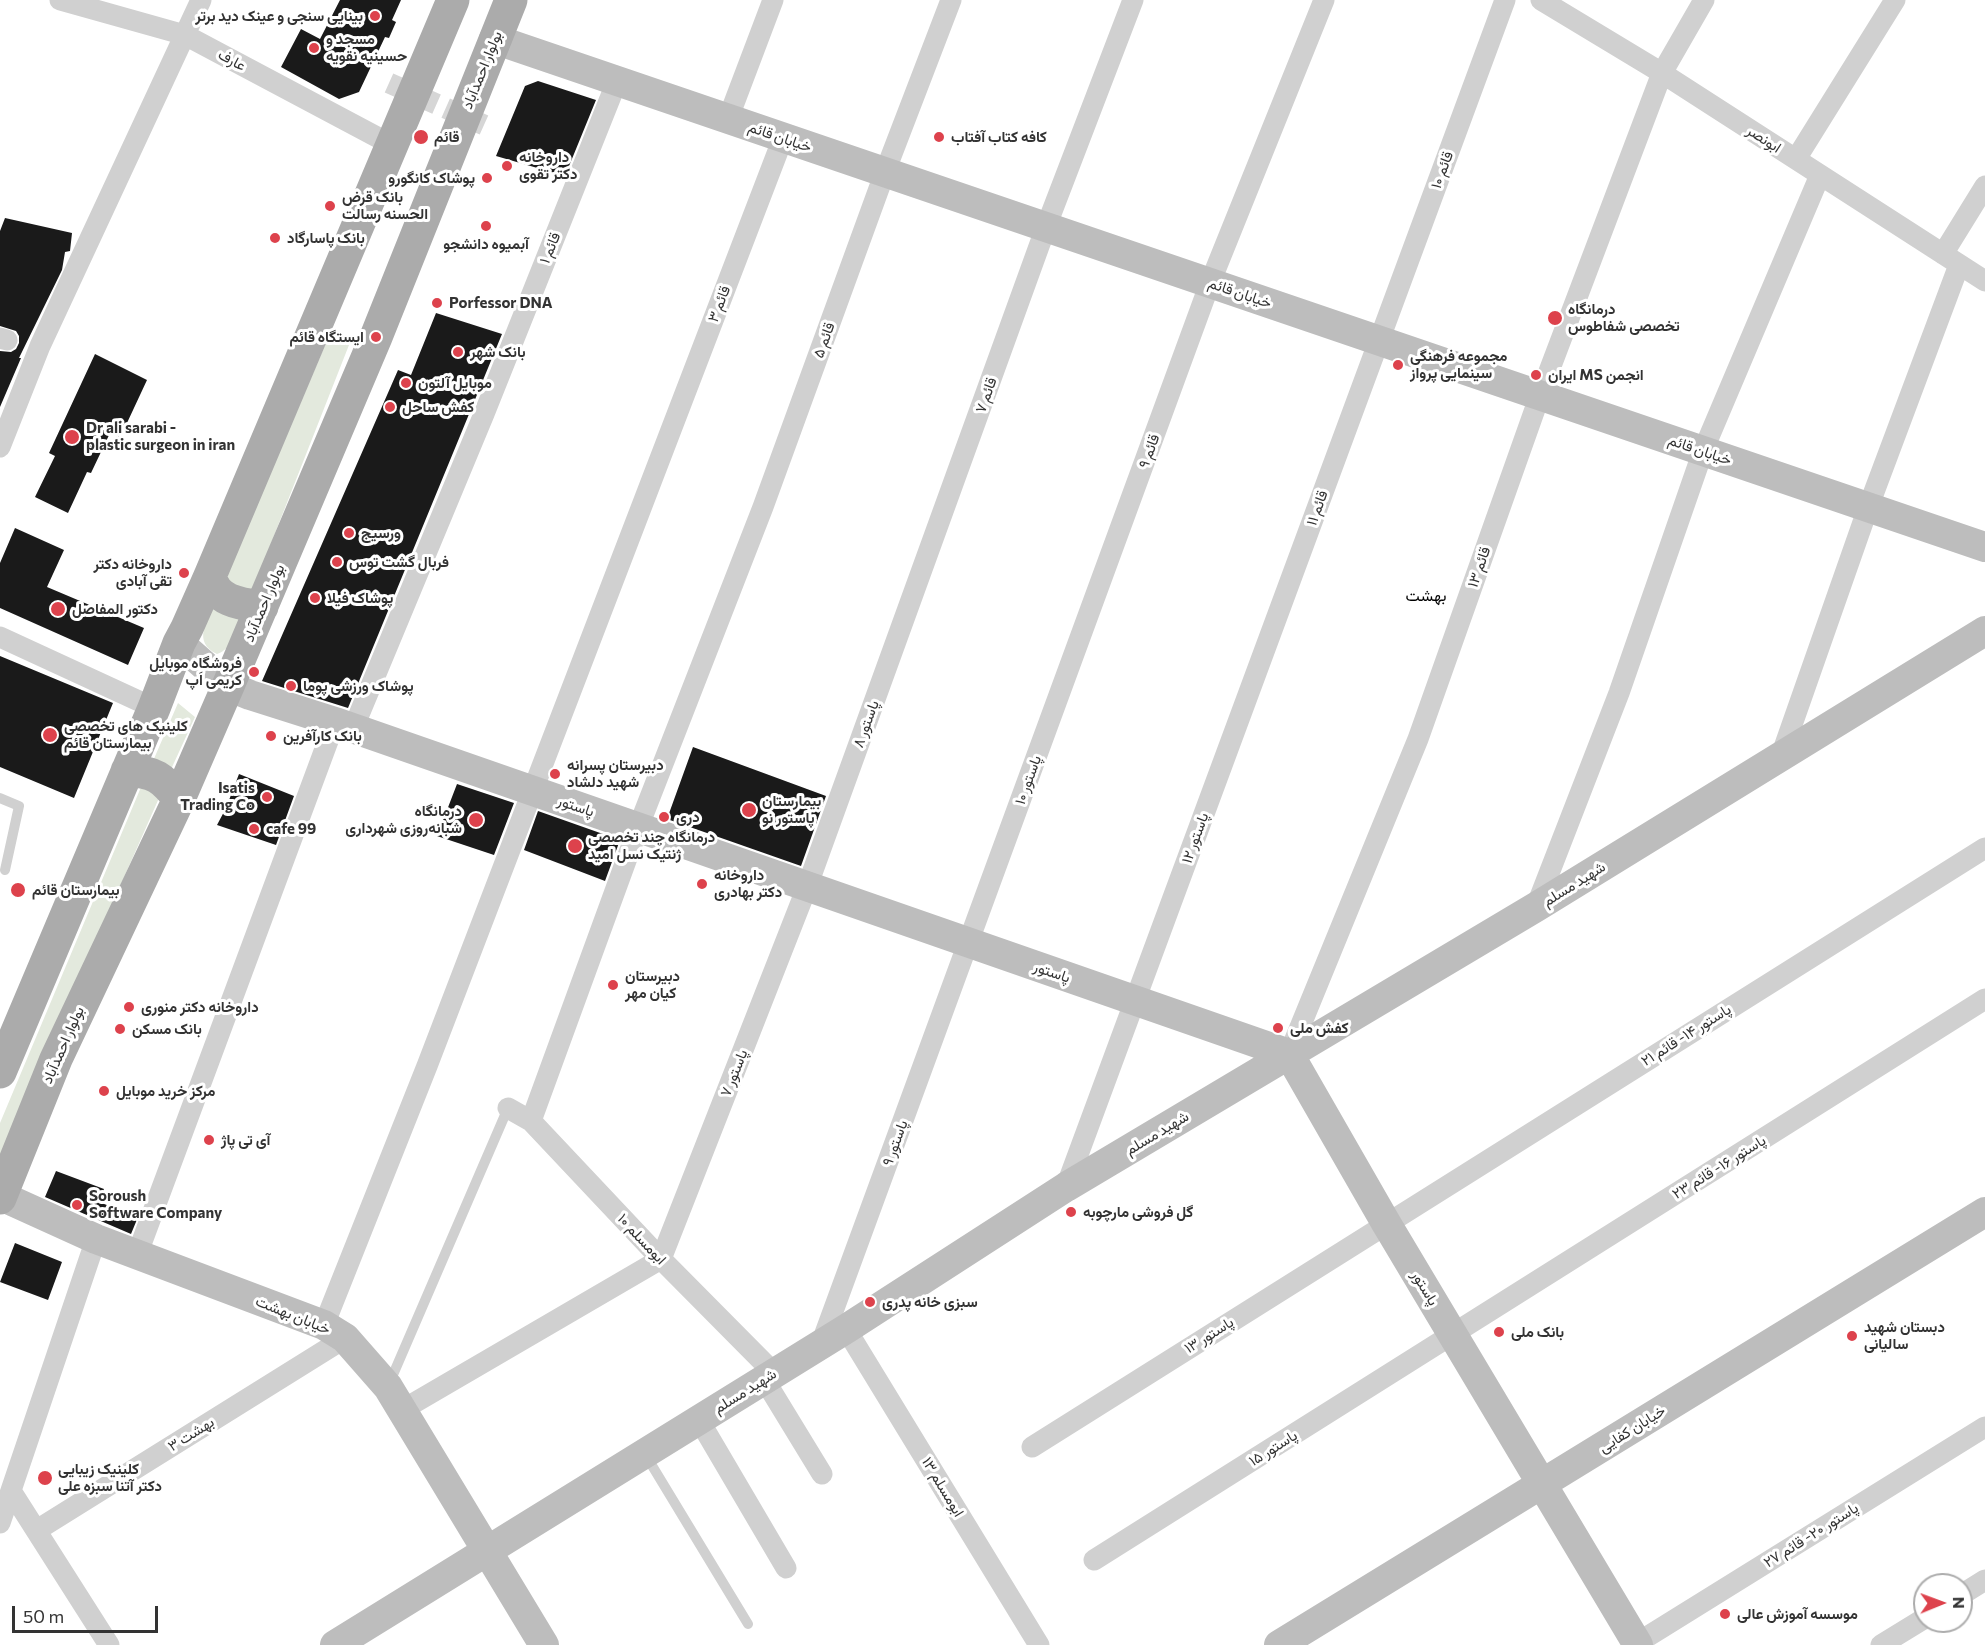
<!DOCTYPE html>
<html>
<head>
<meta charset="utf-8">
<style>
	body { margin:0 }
	#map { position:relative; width:1985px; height:1645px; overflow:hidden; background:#fff; font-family:Commissioner,sans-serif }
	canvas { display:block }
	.north { position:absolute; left:1913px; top:1573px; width:60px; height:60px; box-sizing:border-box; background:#fff; border:2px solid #adadad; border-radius:50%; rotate:89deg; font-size:16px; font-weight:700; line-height:24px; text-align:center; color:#333 }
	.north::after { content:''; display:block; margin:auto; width:21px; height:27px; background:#dd424c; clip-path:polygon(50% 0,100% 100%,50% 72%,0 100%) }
	.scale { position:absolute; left:12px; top:1606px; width:146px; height:27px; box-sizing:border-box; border:3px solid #333; border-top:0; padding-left:8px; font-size:18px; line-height:21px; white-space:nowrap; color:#333; -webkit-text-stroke:4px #fff; paint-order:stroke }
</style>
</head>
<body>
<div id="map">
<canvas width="1985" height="1645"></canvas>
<div class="north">N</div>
<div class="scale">50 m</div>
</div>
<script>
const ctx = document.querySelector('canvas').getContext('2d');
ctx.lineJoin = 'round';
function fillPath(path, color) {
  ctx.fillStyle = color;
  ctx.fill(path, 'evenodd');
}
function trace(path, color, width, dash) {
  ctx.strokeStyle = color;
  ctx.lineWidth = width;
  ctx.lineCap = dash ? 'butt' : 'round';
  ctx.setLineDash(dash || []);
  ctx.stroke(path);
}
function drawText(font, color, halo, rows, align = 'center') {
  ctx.font = font + ' Commissioner,Vazirmatn,sans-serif';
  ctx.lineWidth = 6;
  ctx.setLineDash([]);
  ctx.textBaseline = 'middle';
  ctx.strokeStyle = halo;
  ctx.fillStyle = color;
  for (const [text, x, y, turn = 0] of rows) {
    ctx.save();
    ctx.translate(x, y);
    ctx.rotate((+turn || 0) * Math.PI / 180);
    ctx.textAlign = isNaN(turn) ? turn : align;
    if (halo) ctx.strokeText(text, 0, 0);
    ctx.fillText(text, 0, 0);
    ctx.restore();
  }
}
fillPath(new Path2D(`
	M 329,336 L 349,345 L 255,584 L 247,597 L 227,587 L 228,573 Z
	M 215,603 L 241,619 C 235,633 232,649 217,654 C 192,642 207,621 215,603 Z
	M 178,703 L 195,717 L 168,776 L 150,768 Z
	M 144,780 L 163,789 L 0,1158 L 0,1123 Z`), '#e3e9dd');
fillPath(new Path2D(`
	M 340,0 L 401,0 L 392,20 L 396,22 L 389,38 L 385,37 L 359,92 L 339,99 L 281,67 L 301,29 L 320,39 Z
	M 538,81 L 596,100 L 565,176 L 496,156 L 525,86 Z
	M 5,218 L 72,233 L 70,251 L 65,252 L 62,270 L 19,358 L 21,358 L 0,407 L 0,351 L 11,352 L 16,349 L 19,343 L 19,336 L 16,331 L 0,326 L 0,231 Z
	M 436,313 L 502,334 L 348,708 L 262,681 L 398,370 L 411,375 Z
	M 95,354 L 147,380 L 120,438 L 110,433 L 91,473 L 87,472 L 68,513 L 35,497 L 55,456 L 49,453 Z
	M 15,528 L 64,550 L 47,587 L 144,628 L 128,665 L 0,608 L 0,563 Z
	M 0,656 L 113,703 L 74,798 L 0,767 Z
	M 693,747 L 826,796 L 801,866 L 667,819 Z
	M 239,774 L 294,796 L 276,845 L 217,825 L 226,808 Z
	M 457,784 L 514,803 L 494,855 L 437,836 Z
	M 538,811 L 620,840 L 605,881 L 524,850 Z
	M 56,1171 L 104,1189 L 99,1202 L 138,1217 L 131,1234 L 45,1197 Z
	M 15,1243 L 62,1262 L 48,1300 L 0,1282 Z`), '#1a1a1a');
trace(new Path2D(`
	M 389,83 L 484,125`), '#d6d6d6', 21, [21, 10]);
trace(new Path2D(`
	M 0,798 L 19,806 L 5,870
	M 389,1384 L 508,1108
	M 645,1454 L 748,1624`), '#d0d0d0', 10);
trace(new Path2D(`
	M 60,0 L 185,35 L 392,145
	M 1541,0 L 1662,73 L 1985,281
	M 728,119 L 773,0
	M 1796,159 L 1895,0
	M 1943,254 L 1985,186
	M 0,338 L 7,340
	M 0,447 L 40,346 L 201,0
	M 0,637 L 154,708
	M 353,729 L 484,414 L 617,81
	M 1781,756 L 1868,508 L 1959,265
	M 1536,907 L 1619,693 L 1703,451 L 1820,175
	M 1289,1054 L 1418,739 L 1540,395 L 1662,73 L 1704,0
	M 508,1108 L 531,1121 L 661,1259 L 774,1373
	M 531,1121 L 638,828 L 763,507 L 885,172 L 951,0
	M 1066,1187 L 1505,0
	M 137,1255 L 335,722
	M 324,1325 L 427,1066 L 783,138
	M 846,1329 L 1039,1645
	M 821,1344 L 1210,283 L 1324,0
	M 764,1379 L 822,1474
	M 402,1410 L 661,1259 L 807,887 L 1046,227 L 1133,0
	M 699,1420 L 786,1568
	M 1032,1447 L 1985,848
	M 11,1491 L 109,1645
	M 0,1523 L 96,1239
	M 37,1530 L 345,1338
	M 1094,1560 L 1985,999
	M 1961,1595 L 1985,1580
	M 1634,1645 L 1985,1427
	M 1881,1645 L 1925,1618`), '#d0d0d0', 21);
trace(new Path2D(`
	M 494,39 L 1985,547
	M 179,643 L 228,686 L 250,695 L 335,722 L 1289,1054 L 1386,1223 L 1638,1645
	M 1,1196 L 96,1239 L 324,1325 L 345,1338 L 388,1387 L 544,1645
	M 335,1645 L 846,1329 L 1066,1187 L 1536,907 L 1985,631
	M 1279,1645 L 1985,1212`), '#bdbdbd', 30);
trace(new Path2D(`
	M 210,576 C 215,601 240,604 262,607
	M 127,771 C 154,771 163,778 179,799
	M 0,1072 L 154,708 L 179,643 L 187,628 L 210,576 L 453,0
	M 0,1198 L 56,1059 L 179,799 L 228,686 L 376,337 L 511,0`), '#ababab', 33);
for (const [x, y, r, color] of [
	[375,16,6,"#dd424c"],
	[314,48,6,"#dd424c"],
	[421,137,8,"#dd424c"],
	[939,137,6,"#dd424c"],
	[507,166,6,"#dd424c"],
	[487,178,6,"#dd424c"],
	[330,206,6,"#dd424c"],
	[486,226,6,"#dd424c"],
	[275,238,6,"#dd424c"],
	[437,303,6,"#dd424c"],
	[1555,318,8,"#dd424c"],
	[376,337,6,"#dd424c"],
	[458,352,6,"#dd424c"],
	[1398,365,6,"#dd424c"],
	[1536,375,6,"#dd424c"],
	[406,383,6,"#dd424c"],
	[390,407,6,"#dd424c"],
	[72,437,8,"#dd424c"],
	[349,533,6,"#dd424c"],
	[337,562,6,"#dd424c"],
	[184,573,6,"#dd424c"],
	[315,598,6,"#dd424c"],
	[58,609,8,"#dd424c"],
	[254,672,6,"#dd424c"],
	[291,686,6,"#dd424c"],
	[50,735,8,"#dd424c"],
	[271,736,6,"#dd424c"],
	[555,774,6,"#dd424c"],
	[267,797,6,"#dd424c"],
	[749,810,8,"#dd424c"],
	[664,817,6,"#dd424c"],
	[476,820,8,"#dd424c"],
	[254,829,6,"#dd424c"],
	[575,846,8,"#dd424c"],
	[702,884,6,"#dd424c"],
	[18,890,8,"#dd424c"],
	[613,985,6,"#dd424c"],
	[129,1007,6,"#dd424c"],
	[1278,1028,6,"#dd424c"],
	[120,1029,6,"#dd424c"],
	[104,1091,6,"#dd424c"],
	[209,1140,6,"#dd424c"],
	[77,1205,6,"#dd424c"],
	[1071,1212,6,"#dd424c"],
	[870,1302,6,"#dd424c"],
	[1499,1332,6,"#dd424c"],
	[1852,1336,6,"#dd424c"],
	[45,1478,8,"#dd424c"],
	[1725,1614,6,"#dd424c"]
]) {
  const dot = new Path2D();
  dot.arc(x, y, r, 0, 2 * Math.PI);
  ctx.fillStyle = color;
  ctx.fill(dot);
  trace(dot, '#fff', 2);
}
drawText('bold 15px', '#333', '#fff', [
	["بینایی سنجی و عینک دید برتر",363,16,"right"],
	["مسجد و",326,39],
	["حسینیه نقویه",326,56],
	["قائم",434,137],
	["کافه کتاب آفتاب",951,137],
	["داروخانه",519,157],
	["دکتر تقوی",519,174],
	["پوشاک کانگورو",475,178,"right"],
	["بانک قرض",342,197],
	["الحسنه رسالت",342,214],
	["بانک پاسارگاد",287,238],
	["آبمیوه دانشجو",486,244,"center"],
	["Porfessor DNA",449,303],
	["درمانگاه",1568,309],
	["تخصصی شفاطوس",1568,326],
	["ایستگاه قائم",364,337,"right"],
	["بانک شهر",470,352],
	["مجموعه فرهنگی",1410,356],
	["سینمایی پرواز",1410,373],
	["ایران MS انجمن",1548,375],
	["موبایل آلتون",418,383],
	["کفش ساحل",402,407],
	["Dr ali sarabi -",86,428],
	["plastic surgeon in iran",86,445],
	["ورسیج",361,533],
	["فربال گشت توس",349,562],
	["داروخانه دکتر",172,564,"right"],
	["تقی آبادی",172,581,"right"],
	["پوشاک فیلا",327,598],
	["دكتور المفاصل",72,609],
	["فروشگاه موبایل",242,663,"right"],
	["کریمی اَپ",242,680,"right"],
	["پوشاک ورزشی پوما",303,686],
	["کلینیک های تخصصی",64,726],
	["بیمارستان قائم",64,743],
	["بانک کارآفرین",283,736],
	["دبیرستان پسرانه",567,765],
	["شهید دلشاد",567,782],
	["Isatis",255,788,"right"],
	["Trading Co",255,805,"right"],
	["بیمارستان",762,801],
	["پاستور نو",762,818],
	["درمانگاه",462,811,"right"],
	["شبانه‌روزی شهرداری",462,828,"right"],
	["دری",676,817],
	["cafe 99",266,829],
	["درمانگاه چند تخصصی",588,837],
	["ژنتیک نسل امید",588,854],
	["داروخانه",714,875],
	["دکتر بهادری",714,892],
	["بیمارستان قائم",32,890],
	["دبیرستان",625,976],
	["کیان مهر",625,993],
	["داروخانه دکتر منوری",141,1007],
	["کفش ملی",1290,1028],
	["بانک مسکن",132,1029],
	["مرکز خرید موبایل",116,1091],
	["آی تی پاژ",221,1140],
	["Soroush",89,1196],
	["Software Company",89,1213],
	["گل فروشی مارچوبه",1083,1212],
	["سبزی خانه پدری",882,1302],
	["دبستان شهید",1864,1327],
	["سالیانی",1864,1344],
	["بانک ملی",1511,1332],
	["کلینیک زیبایی",58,1469],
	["دکتر آتنا سبزه علی",58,1486],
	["موسسه آموزش عالی",1737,1614]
], 'left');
drawText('15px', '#333', '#fff', [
	["عارف",232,60,28],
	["بولوار احمدآباد",482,70,-68],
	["خیابان قائم",780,137,19],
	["ابونصر",1764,139,33],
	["قائم ۱۰",1442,170,-70],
	["قائم ۱",550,248,-68],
	["خیابان قائم",1240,293,19],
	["قائم ۳",719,304,-69],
	["قائم ۵",824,340,-70],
	["قائم ۷",986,395,-70],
	["خیابان قائم",1700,450,19],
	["قائم ۹",1149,451,-70],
	["قائم ۱۱",1317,508,-70],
	["قائم ۱۳",1479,567,-71],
	["بولوار احمدآباد",264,603,-67],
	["پاستور ۸",866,724,-70],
	["پاستور ۱۰",1028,780,-70],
	["پاستور",576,806,19],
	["پاستور ۱۲",1195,838,-70],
	["شهید مسلم",1574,884,-32],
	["پاستور",1052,972,19],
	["پاستور ۱۴- قائم ۲۱",1686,1035,-32],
	["بولوار احمدآباد",63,1045,-66],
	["پاستور ۷",734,1073,-68],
	["شهید مسلم",1157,1133,-31],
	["پاستور ۹",895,1143,-70],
	["پاستور ۱۶- قائم ۲۳",1719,1167,-32],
	["ابومسلم ۱۰",642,1239,47],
	["پاستور",1425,1288,59],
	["خیابان بهشت",293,1315,22],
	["پاستور ۱۳",1209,1335,-32],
	["شهید مسلم",745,1391,-32],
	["خیابان کفایی",1632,1429,-32],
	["بهشت ۳",191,1434,-32],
	["پاستور ۱۵",1273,1448,-32],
	["ابومسلم ۱۳",943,1487,59],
	["پاستور ۲۰- قائم ۲۷",1811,1535,-32]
]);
drawText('16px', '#000', '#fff', [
	["بهشت",1426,596]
]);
</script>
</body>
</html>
